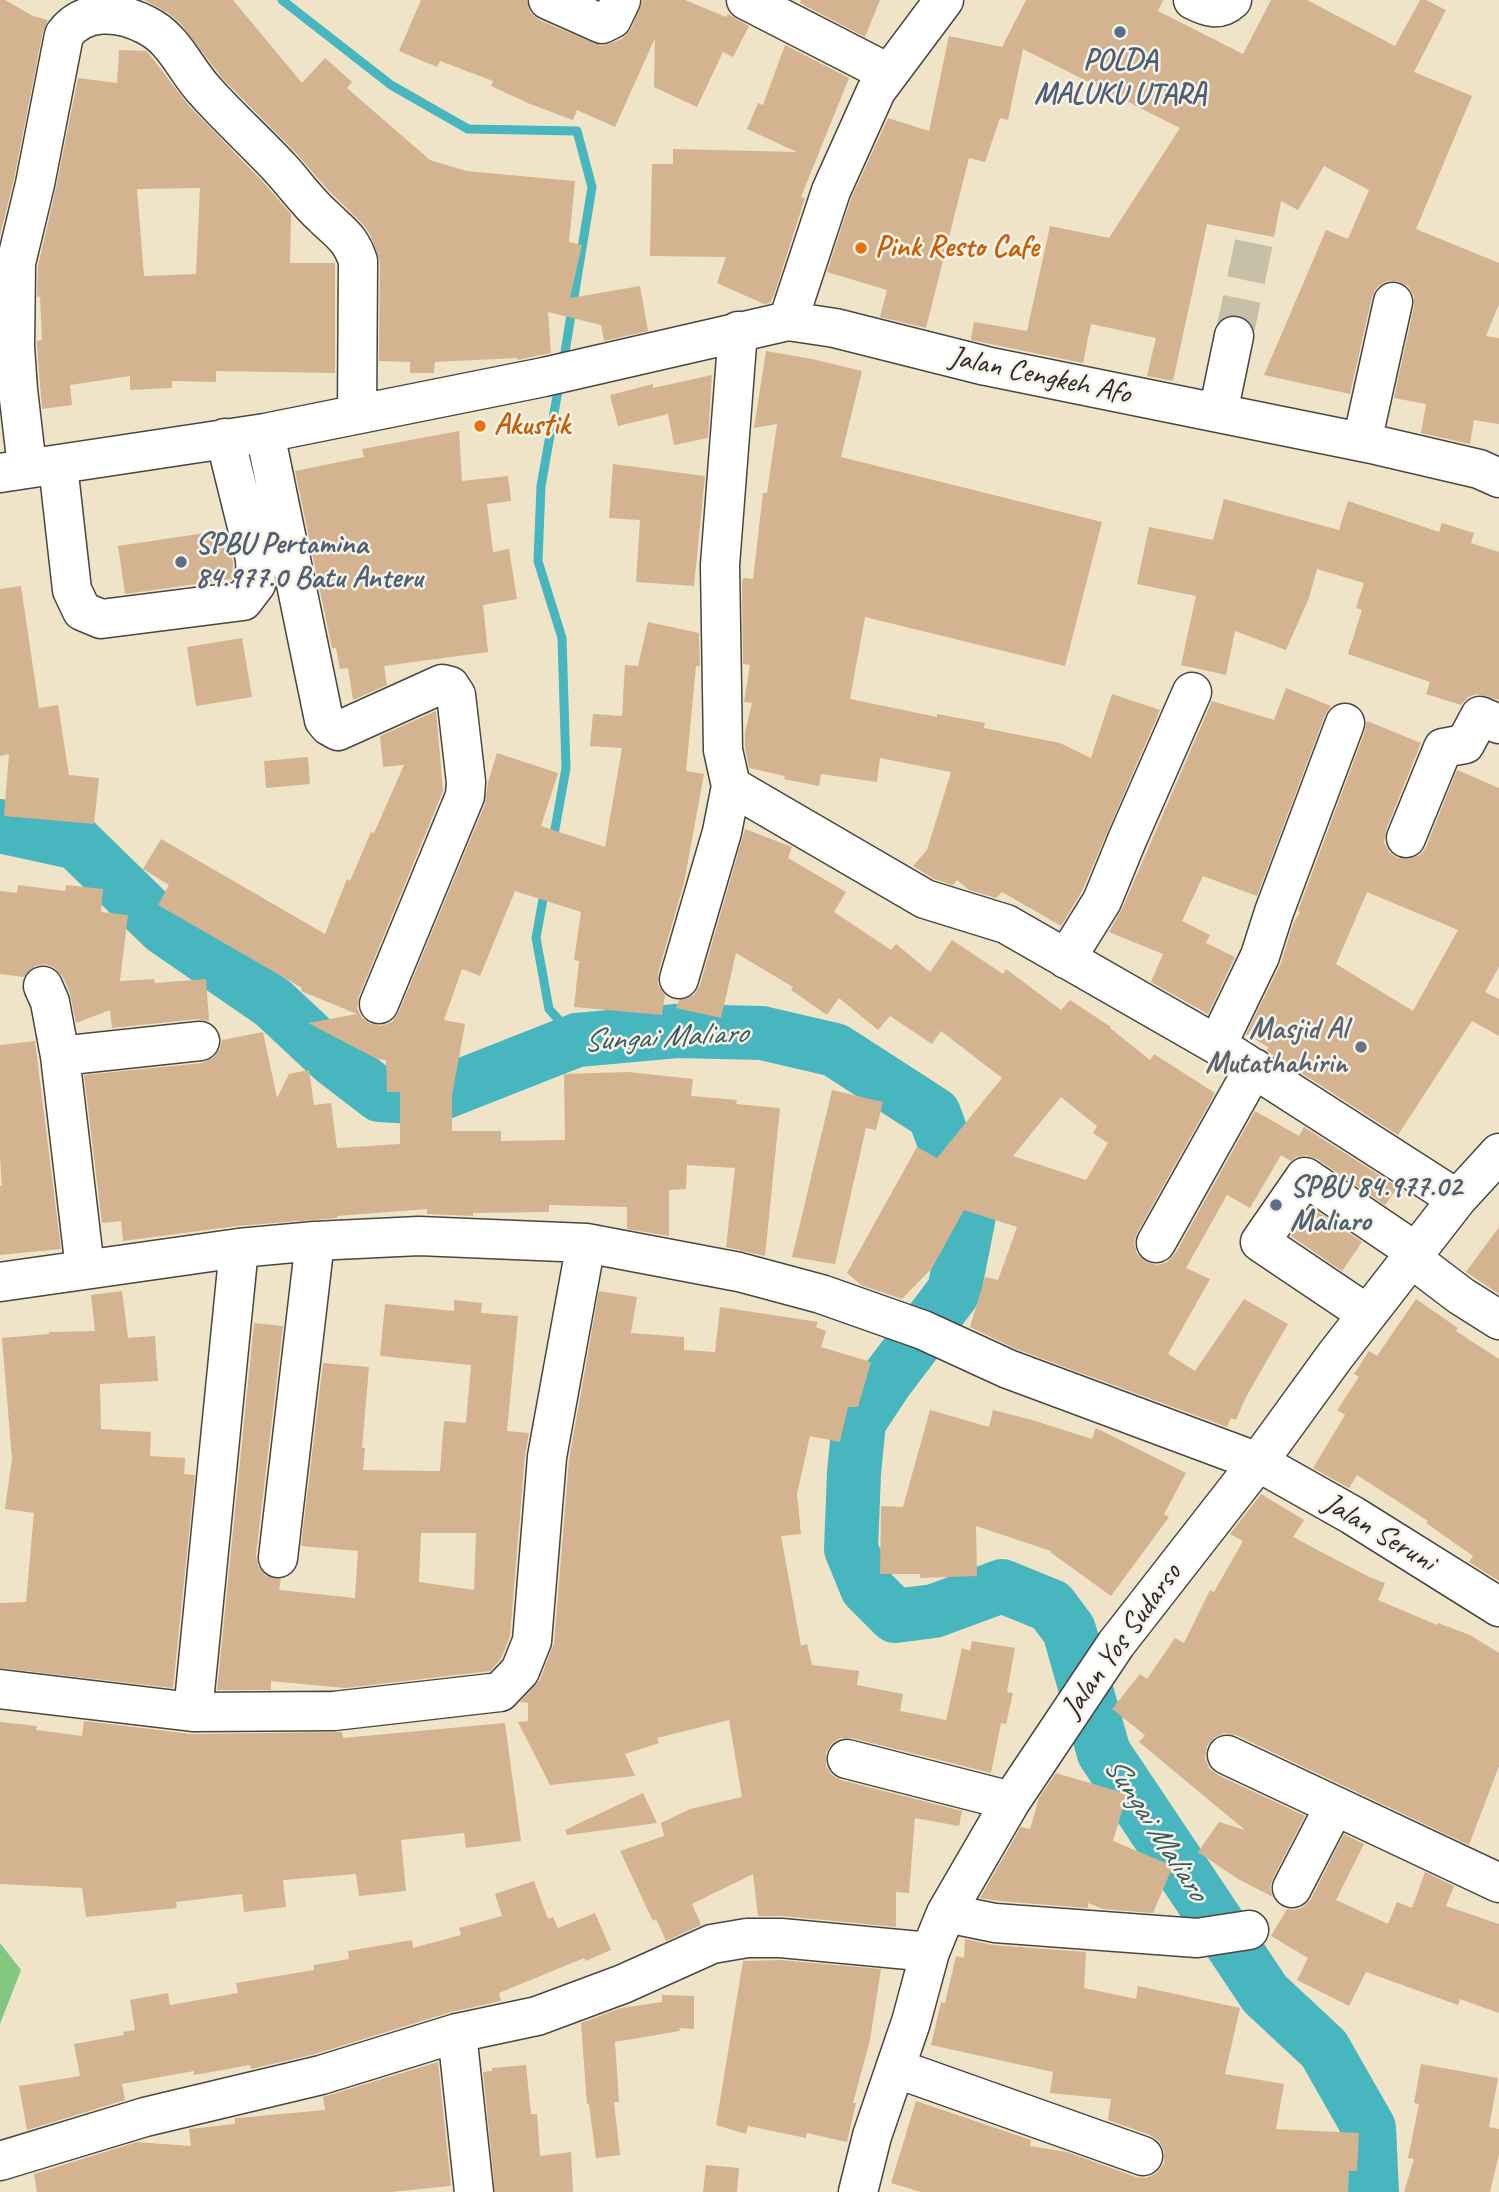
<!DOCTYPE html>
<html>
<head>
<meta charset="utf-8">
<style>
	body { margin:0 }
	canvas { display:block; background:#efe4c7 }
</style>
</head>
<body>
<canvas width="1499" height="2192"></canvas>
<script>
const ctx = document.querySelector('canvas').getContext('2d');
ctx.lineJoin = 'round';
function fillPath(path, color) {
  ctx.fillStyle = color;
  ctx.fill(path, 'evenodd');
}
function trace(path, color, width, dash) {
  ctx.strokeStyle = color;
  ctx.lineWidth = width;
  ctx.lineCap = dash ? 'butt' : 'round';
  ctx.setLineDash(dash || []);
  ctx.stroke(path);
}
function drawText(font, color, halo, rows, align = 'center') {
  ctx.font = font + ' Caveat,sans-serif';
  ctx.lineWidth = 5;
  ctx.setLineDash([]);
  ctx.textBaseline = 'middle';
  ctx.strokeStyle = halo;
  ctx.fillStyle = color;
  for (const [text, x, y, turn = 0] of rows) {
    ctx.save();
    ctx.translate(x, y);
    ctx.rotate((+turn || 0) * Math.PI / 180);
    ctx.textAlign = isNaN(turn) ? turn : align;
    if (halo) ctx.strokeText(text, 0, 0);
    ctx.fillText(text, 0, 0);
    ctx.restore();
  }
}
fillPath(new Path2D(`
	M 0,1943 L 21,1970 L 0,2024 Z`), '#82c680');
trace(new Path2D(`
	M 282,0 L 391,85 L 468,129 L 577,131 L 592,187 L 563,364
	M 553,840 L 566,768 L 562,638 L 538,561 L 541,486 L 559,385
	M 545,888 L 536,938 L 549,1009 L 577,1040`), '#47b6bf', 9);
trace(new Path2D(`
	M 0,826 L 77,843 L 164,928 L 273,1003 L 333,1059 L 380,1095 L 430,1098 L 577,1040 L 677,1031 L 762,1033 L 835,1050 L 934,1114 L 970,1211 L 954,1291 L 886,1381 L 859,1422 L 854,1473 L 851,1549 L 867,1588 L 895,1616 L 934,1611 L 1002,1586 L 1051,1606 L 1069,1630 L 1104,1753 L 1265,1994 L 1324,2049 L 1369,2128 L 1372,2192`), '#47b6bf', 54);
fillPath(new Path2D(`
	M 0,0 L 5,0 L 33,16 L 48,20 L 43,31 L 14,179 L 0,236 Z
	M 144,0 L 233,0 L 302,83 L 325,58 L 352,82 L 347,88 L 430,160 L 466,171 L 575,181 L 569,242 L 582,245 L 570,298 L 640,286 L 648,331 L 604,341 L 601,325 L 548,312 L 551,353 L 517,360 L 517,358 L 435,362 L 434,373 L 410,373 L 410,362 L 379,361 L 380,261 L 370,234 L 360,221 L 328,190 L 296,153 L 222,78 L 181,24 L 167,12 Z
	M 421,0 L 527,0 L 530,12 L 539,20 L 602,46 L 622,39 L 631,29 L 643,0 L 685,0 L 726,17 L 728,14 L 749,26 L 733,57 L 723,52 L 697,107 L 654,87 L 655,38 L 615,127 L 577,110 L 573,120 L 530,104 L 491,86 L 493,81 L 440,61 L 437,67 L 399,51 Z
	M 801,0 L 880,0 L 865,37 L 800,3 Z
	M 1026,0 L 1163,0 L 1158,11 L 1243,54 L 1271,0 L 1307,0 L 1395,46 L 1420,0 L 1426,0 L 1446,10 L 1414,72 L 1472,96 L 1416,229 L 1499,263 L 1499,304 L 1486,336 L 1499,338 L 1499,424 L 1474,420 L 1470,444 L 1421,433 L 1426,404 L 1394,398 L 1414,306 L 1414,296 L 1408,286 L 1397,281 L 1387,281 L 1377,287 L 1372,297 L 1350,394 L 1264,375 L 1326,230 L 1348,239 L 1369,190 L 1324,166 L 1298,210 L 1281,201 L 1274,237 L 1207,224 L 1173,381 L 1147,376 L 1156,338 L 1091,324 L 1083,363 L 971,340 L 974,322 L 1027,331 L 1050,226 L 1109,238 L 1180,128 L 1023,49 L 1008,120 L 1000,118 L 985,162 L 969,158 L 926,328 L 880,317 L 887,290 L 827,272 L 851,199 L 888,118 L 929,131 L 949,36 L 1002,47 Z
	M 785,45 L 849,78 L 801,197 L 805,198 L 774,295 L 770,303 L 764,304 L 717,283 L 726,257 L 650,256 L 652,164 L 673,164 L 673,149 L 797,152 L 747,129 L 758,103 L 763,105 Z
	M 119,50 L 146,51 L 149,54 L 190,107 L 264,183 L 291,214 L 290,263 L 335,263 L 335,373 L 216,371 L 216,382 L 172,381 L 172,388 L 130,390 L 130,376 L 70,385 L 72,405 L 42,409 L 37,346 L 37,341 L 42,340 L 40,297 L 37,296 L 38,266 L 56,188 L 78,78 L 117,83 ZM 200,188 L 196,274 L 144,276 L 137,189 Z
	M 766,351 L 812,359 L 862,371 L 841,457 L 1102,522 L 1065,666 L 865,617 L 850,699 L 937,717 L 937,714 L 985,723 L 984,728 L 1060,743 L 1091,758 L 1112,694 L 1160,710 L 1082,891 L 1061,926 L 1002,892 L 996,898 L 969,890 L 957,880 L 953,885 L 934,879 L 913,866 L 927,850 L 951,772 L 880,758 L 877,782 L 821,774 L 819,786 L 784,779 L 785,776 L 749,768 L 745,747 L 745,732 L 752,703 L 744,702 L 750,665 L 743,664 L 742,584 L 743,578 L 753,579 L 763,493 L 767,493 L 777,424 L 754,428 Z
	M 712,375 L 708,438 L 674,445 L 668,414 L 618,426 L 610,395 L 653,384 L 653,388 Z
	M 459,431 L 462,481 L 508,476 L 511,501 L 487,504 L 493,552 L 509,549 L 517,599 L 483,605 L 488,652 L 384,666 L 387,685 L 353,700 L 348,668 L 340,669 L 336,648 L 332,648 L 295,471 L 364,457 L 362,449 Z
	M 613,464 L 705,476 L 694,586 L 636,582 L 640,520 L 609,518 Z
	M 1224,499 L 1339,530 L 1348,501 L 1439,532 L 1442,523 L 1474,533 L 1471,543 L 1499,552 L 1499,700 L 1477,694 L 1468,697 L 1461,705 L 1426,694 L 1430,682 L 1348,654 L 1362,610 L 1356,608 L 1364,583 L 1317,569 L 1309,598 L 1286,650 L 1235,631 L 1226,675 L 1181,665 L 1196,596 L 1137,584 L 1149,527 L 1213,540 Z
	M 225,530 L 233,562 L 232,579 L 125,594 L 118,546 Z
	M 21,586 L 39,708 L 58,705 L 69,775 L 99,778 L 94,824 L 4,816 L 9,754 L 0,756 L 0,589 Z
	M 648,622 L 699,633 L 700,666 L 696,666 L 686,771 L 704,774 L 684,883 L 658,973 L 658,985 L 665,995 L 662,1015 L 574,1007 L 579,961 L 574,960 L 581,912 L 515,891 L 480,976 L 462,969 L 444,1020 L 465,1024 L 452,1096 L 452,1131 L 501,1131 L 501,1141 L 565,1140 L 564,1074 L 628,1072 L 693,1079 L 691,1096 L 737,1100 L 736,1104 L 780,1108 L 765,1256 L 726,1247 L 735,1168 L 687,1165 L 686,1189 L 669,1190 L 669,1236 L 627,1229 L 627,1207 L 549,1205 L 549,1212 L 473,1213 L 473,1216 L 427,1214 L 427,1209 L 337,1216 L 337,1218 L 237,1226 L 123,1241 L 121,1221 L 102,1223 L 84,1075 L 202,1063 L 213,1058 L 220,1049 L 222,1040 L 263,1032 L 277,1098 L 289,1074 L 309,1070 L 314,1105 L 331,1103 L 337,1148 L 400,1144 L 400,1092 L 387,1092 L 386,1060 L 377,1059 L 308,1023 L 357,1014 L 301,991 L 302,988 L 158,905 L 169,885 L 143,869 L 161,839 L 325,934 L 347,879 L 350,881 L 371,832 L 374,833 L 404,765 L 383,767 L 380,736 L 436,711 L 443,791 L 359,996 L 357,1008 L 362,1018 L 371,1024 L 381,1026 L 392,1022 L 399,1012 L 485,804 L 488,782 L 497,753 L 558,773 L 541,826 L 605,847 L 622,748 L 590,746 L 593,714 L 622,716 L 625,665 L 638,666 Z
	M 242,638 L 252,697 L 196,706 L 187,647 Z
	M 1286,688 L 1331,706 L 1325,715 L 1257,896 L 1203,876 L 1182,921 L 1210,935 L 1206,943 L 1235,957 L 1208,1014 L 1151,982 L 1163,954 L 1109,932 L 1122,909 L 1212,701 L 1274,720 Z
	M 1367,721 L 1421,743 L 1386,830 L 1384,842 L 1389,852 L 1397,858 L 1410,859 L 1420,855 L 1426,847 L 1457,770 L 1499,788 L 1499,967 L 1485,992 L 1499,999 L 1499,1036 L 1472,1021 L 1398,1135 L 1267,1051 L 1268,1047 L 1246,1034 L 1281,963 L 1293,924 L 1300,912 L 1298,911 L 1365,731 ZM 1367,892 L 1458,930 L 1413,1011 L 1336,964 Z
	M 308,757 L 310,784 L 266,788 L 264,761 Z
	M 745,829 L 792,847 L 788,858 L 846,892 L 834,912 L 891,950 L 896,944 L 930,972 L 952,940 L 1003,974 L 1006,969 L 1061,1010 L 1070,1000 L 1111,1027 L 1110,1028 L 1150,1060 L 1154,1054 L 1215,1093 L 1137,1233 L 1134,1243 L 1137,1254 L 1146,1262 L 1157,1265 L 1167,1262 L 1175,1254 L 1255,1111 L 1299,1136 L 1304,1127 L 1398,1187 L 1385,1205 L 1317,1159 L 1306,1155 L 1296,1157 L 1291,1161 L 1281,1155 L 1250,1208 L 1227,1195 L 1186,1268 L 1210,1279 L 1168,1354 L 1195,1371 L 1244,1299 L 1288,1324 L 1246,1397 L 1236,1420 L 1231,1418 L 1227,1427 L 1016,1349 L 970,1327 L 985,1277 L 998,1280 L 1017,1227 L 964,1210 L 932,1268 L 902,1299 L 861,1285 L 847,1273 L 917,1147 L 937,1158 L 1002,1078 L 941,1031 L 932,1044 L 890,1016 L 878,1030 L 839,998 L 827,1015 L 791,990 L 793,987 L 736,953 L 721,1018 L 676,1008 L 679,1000 L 694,995 L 700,985 ZM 1061,1097 L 1097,1126 L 1093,1133 L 1108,1143 L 1086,1180 L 1013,1156 Z
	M 18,885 L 65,891 L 66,885 L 103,889 L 101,912 L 128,915 L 120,981 L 154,979 L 155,983 L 206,979 L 209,1021 L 198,1019 L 112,1028 L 110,1010 L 76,1023 L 70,993 L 63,977 L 55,968 L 45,964 L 35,966 L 24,977 L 0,974 L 0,891 L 17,893 Z
	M 35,1041 L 61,1249 L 0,1255 L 0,1186 L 2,1186 L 0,1159 L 0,1045 Z
	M 832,1090 L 883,1102 L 876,1130 L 866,1128 L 835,1264 L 792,1257 Z
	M 1311,1207 L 1362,1242 L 1342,1271 L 1291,1236 Z
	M 1499,1227 L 1499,1294 L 1466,1272 Z
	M 122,1291 L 128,1338 L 155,1336 L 158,1381 L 100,1384 L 101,1429 L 151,1432 L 150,1456 L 185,1458 L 184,1474 L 195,1475 L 173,1688 L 0,1668 L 0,1603 L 26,1602 L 34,1513 L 5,1509 L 12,1459 L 2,1338 L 49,1334 L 49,1332 L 95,1331 L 91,1295 Z
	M 599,1291 L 637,1297 L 631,1333 L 684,1337 L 684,1350 L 715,1352 L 720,1307 L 818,1322 L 816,1327 L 826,1331 L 821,1347 L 871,1362 L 858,1407 L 848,1407 L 840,1442 L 810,1436 L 797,1494 L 801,1534 L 781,1536 L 801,1646 L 807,1644 L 812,1665 L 859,1671 L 857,1685 L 903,1694 L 900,1711 L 946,1720 L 962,1648 L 970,1651 L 972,1641 L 1015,1648 L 1007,1692 L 1013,1693 L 1006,1724 L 1001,1723 L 991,1773 L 852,1738 L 840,1738 L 832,1743 L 826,1753 L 826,1766 L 832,1775 L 841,1780 L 962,1811 L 959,1826 L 915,1818 L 909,1893 L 896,1892 L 896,1927 L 783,1916 L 758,1916 L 753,1874 L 692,1904 L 701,1925 L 666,1941 L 656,1919 L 653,1921 L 620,1851 L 664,1836 L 661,1823 L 690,1809 L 742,1797 L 729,1720 L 657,1738 L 659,1743 L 625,1754 L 635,1776 L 550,1785 L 518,1722 L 528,1721 L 528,1703 L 520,1702 L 540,1680 L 554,1643 L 569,1460 Z
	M 1416,1299 L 1458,1328 L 1456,1331 L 1499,1359 L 1499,1581 L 1469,1562 L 1473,1556 L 1426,1523 L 1428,1521 L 1357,1475 L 1349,1488 L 1313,1468 L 1345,1415 L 1337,1410 L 1359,1377 L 1354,1374 L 1369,1351 L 1377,1356 Z
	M 454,1300 L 482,1303 L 481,1313 L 518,1316 L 507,1431 L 529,1433 L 525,1455 L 510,1636 L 501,1659 L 490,1671 L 345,1688 L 271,1681 L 271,1690 L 217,1690 L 254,1323 L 283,1326 L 256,1555 L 258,1566 L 266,1576 L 281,1579 L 279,1590 L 355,1598 L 358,1551 L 301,1546 L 323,1363 L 369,1367 L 362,1448 L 365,1448 L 363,1470 L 440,1471 L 444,1421 L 466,1423 L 471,1365 L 380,1356 L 385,1304 L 454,1311 ZM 421,1533 L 476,1533 L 474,1590 L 419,1582 Z
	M 930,1410 L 989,1427 L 993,1410 L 1032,1420 L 1092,1439 L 1096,1428 L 1186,1473 L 1164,1514 L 1169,1517 L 1111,1596 L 1050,1552 L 1051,1551 L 976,1526 L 977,1576 L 920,1578 L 920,1574 L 880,1574 L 881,1506 L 903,1507 Z
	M 1261,1494 L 1304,1520 L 1293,1537 L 1369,1577 L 1385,1583 L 1378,1600 L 1437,1625 L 1438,1623 L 1470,1635 L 1499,1653 L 1499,1766 L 1469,1845 L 1236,1735 L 1224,1733 L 1214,1738 L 1207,1746 L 1205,1758 L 1209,1768 L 1218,1775 L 1305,1816 L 1273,1878 L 1270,1888 L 1273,1897 L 1238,1879 L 1198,1852 L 1219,1822 L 1245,1830 L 1139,1742 L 1145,1735 L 1112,1709 L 1140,1674 L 1147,1679 L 1175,1638 L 1184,1643 L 1210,1590 L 1214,1592 L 1243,1541 L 1230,1534 Z
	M 84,1721 L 191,1734 L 342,1732 L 343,1738 L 505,1723 L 521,1841 L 466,1848 L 464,1833 L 401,1840 L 406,1891 L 359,1896 L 356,1874 L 283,1880 L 286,1907 L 244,1912 L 242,1894 L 176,1902 L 177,1908 L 86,1917 L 82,1888 L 0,1884 L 0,1722 L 37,1726 L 36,1730 L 82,1736 Z
	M 1056,1773 L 1127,1794 L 1113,1841 L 1173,1866 L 1153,1913 L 1103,1909 L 1088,1903 L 1088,1908 L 998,1901 L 980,1898 L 1021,1827 L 1030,1829 L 1039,1798 Z
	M 643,1793 L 657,1823 L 567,1835 L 565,1830 Z
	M 1344,1834 L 1364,1844 L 1336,1900 L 1388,1924 L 1397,1902 L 1412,1908 L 1425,1872 L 1454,1886 L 1446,1906 L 1499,1924 L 1499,2013 L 1460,1999 L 1458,2005 L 1366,1972 L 1349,2006 L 1297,1980 L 1308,1958 L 1271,1936 L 1287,1909 L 1294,1910 L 1303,1907 L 1311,1899 Z
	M 534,1881 L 548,1919 L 553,1917 L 558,1928 L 595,1913 L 611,1950 L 586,1961 L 584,1958 L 499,1993 L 501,2001 L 451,2012 L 315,2054 L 251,2069 L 250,2065 L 194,2075 L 194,2071 L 122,2084 L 125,2100 L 27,2130 L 19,2086 L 80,2076 L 74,2044 L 124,2035 L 123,2032 L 135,2030 L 130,2000 L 168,1993 L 170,2005 L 238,1993 L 236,1983 L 314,1970 L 314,1965 L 349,1959 L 348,1951 L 412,1940 L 413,1948 L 461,1935 L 459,1928 L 502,1916 L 495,1894 Z
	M 965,1939 L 993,1945 L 1086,1952 L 1084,1988 L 1136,1999 L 1138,1986 L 1240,2008 L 1225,2074 L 1284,2084 L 1276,2129 L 1359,2133 L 1357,2171 L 1349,2171 L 1348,2192 L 921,2192 L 891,2183 L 916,2101 L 1031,2140 L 1030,2146 L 1067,2152 L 1136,2177 L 1146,2178 L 1157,2173 L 1164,2163 L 1164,2151 L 1159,2141 L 1150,2135 L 1108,2120 L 1111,2099 L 1050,2093 L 1053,2072 L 931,2045 L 941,2002 L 945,2003 L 956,1956 L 964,1958 Z
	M 780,1960 L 881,1969 L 870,2040 L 853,2103 L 856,2103 L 847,2142 L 807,2133 L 806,2138 L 748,2126 L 746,2134 L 716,2125 L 743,1961 Z
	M 662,1995 L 694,1996 L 694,2029 L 679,2028 L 680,2031 L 615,2042 L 619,2102 L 614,2102 L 620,2155 L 596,2158 L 589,2104 L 587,2104 L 581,2023 L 621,2008 L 662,2002 Z
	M 438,2062 L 451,2186 L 391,2192 L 37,2192 L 34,2174 L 137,2142 L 191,2146 L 189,2129 L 235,2124 L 235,2118 L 237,2118 L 325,2110 L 323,2097 Z
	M 1421,2064 L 1498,2078 L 1489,2127 L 1499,2129 L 1499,2154 L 1490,2192 L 1404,2192 L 1414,2159 L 1408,2158 L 1419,2104 L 1414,2103 Z
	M 526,2065 L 531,2114 L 537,2114 L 540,2156 L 571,2152 L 573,2192 L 495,2192 L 483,2072 L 492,2071 L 492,2068 Z
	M 706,2165 L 739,2168 L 737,2192 L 703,2192 Z`), '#d4b390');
trace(new Path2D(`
	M 1234,336 L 1254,242`), '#c8bfa8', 38, [38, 19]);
const minor = new Path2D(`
	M 548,0 L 602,24 L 612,19 L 621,0
	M 746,0 L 888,73
	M 1193,0 C 1207,7 1219,12 1232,0
	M 788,321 L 831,191 L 876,91 L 944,0
	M 1218,413 L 1234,336
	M 265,433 L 324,720 L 329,726 L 338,731 L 442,684 L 450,686 L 456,695 L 466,782 L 465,796 L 379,1004
	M 1362,442 L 1393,302
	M 58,465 L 72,590 L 82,611 L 101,619 L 243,601 L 256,584 L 255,559 L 225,438
	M 27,467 L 18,390 L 15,347 L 16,263 L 35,184 L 64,35 C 83,8 119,11 146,25 C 175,39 185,70 206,92 C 229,118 256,142 280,168 C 295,184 307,202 323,216 C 340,233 350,237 358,261 L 357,414
	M 0,473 L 265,433 L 544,377 L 788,321 L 835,328 L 986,366 L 1376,445 L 1479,469 L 1499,478
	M 731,786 L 925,899 L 1006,924 L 1217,1045 L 1457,1199
	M 1406,838 L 1443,748 L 1465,744 L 1480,716 L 1499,724
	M 1066,959 L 1102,901 L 1127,840 L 1192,692
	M 679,979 L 722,832 L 731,786 L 723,750 L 720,565 L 738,331
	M 43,986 L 50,1002 L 60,1056 L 85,1269
	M 1217,1045 L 1260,956 L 1274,912 L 1345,723
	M 60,1056 L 200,1041
	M 1156,1243 L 1254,1068
	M 1411,1258 L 1461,1296 L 1499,1320
	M 0,1282 L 239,1248 L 315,1241 L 419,1236 L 586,1243 L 739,1272 L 821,1294 L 923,1330 L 1008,1369 L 1258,1462 L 1352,1515 L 1499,1607
	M 1367,1314 L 1260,1242 L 1305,1177 L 1416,1252
	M 278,1558 L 315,1241
	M 0,1689 L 193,1712 L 334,1711 L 500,1692 L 520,1671 L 532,1641 L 547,1457 L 586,1243
	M 193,1712 L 239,1248
	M 1227,1755 L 1499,1883
	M 847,1759 L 1011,1801
	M 1292,1888 L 1334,1807
	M 946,1913 L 995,1923 L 1197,1938 L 1249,1930
	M 457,2033 L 474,2192
	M 895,2068 L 1143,2156
	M 0,2161 L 145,2117 L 321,2075 L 457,2033 L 537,2016 L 623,1984 L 712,1944 L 747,1938 L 781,1938 L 930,1952
	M 858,2192 L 872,2136 L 911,2022 L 930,1952 L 946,1913 L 1011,1801 L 1116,1644 L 1258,1462 L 1335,1356 L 1457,1199 L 1499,1153`);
trace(minor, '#484742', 41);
trace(minor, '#fff', 38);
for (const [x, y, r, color] of [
	[1120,32,7,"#5c6f8a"],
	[861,248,7,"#e8710a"],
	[480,426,7,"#e8710a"],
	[181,562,7,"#5c6f8a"],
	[1361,1047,7,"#6b7280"],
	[1276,1205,7,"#5c6f8a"]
]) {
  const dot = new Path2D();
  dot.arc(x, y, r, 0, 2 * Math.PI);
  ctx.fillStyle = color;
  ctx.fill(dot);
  trace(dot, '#f7f3e8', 2.5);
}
drawText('bold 30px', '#4e5e75', '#f7f3e8', [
	["POLDA",1120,61,"center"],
	["MALUKU UTARA",1120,95,"center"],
	["SPBU Pertamina",195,545],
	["84.977.0 Batu Anteru",195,579],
	["SPBU 84.977.02",1290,1188],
	["Maliaro",1290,1222]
], 'left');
drawText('bold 30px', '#c56008', '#f7f3e8', [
	["Pink Resto Cafe",875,248],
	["Akustik",494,426]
], 'left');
drawText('30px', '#2b2b2b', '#f7f3e8', [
	["Jalan Cengkeh Afo",1040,376,12],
	["Jalan Seruni",1379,1533,31],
	["Jalan Yos Sudarso",1122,1641,-54]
]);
drawText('bold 30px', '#5b616d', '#f7f3e8', [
	["Masjid Al",1347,1030],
	["Mutathahirin",1347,1064]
], 'right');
drawText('italic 32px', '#355c5f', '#f7f3e8', [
	["Sungai Maliaro",665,1038,-3],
	["Sungai Maliaro",1155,1829,57]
]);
</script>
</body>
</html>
